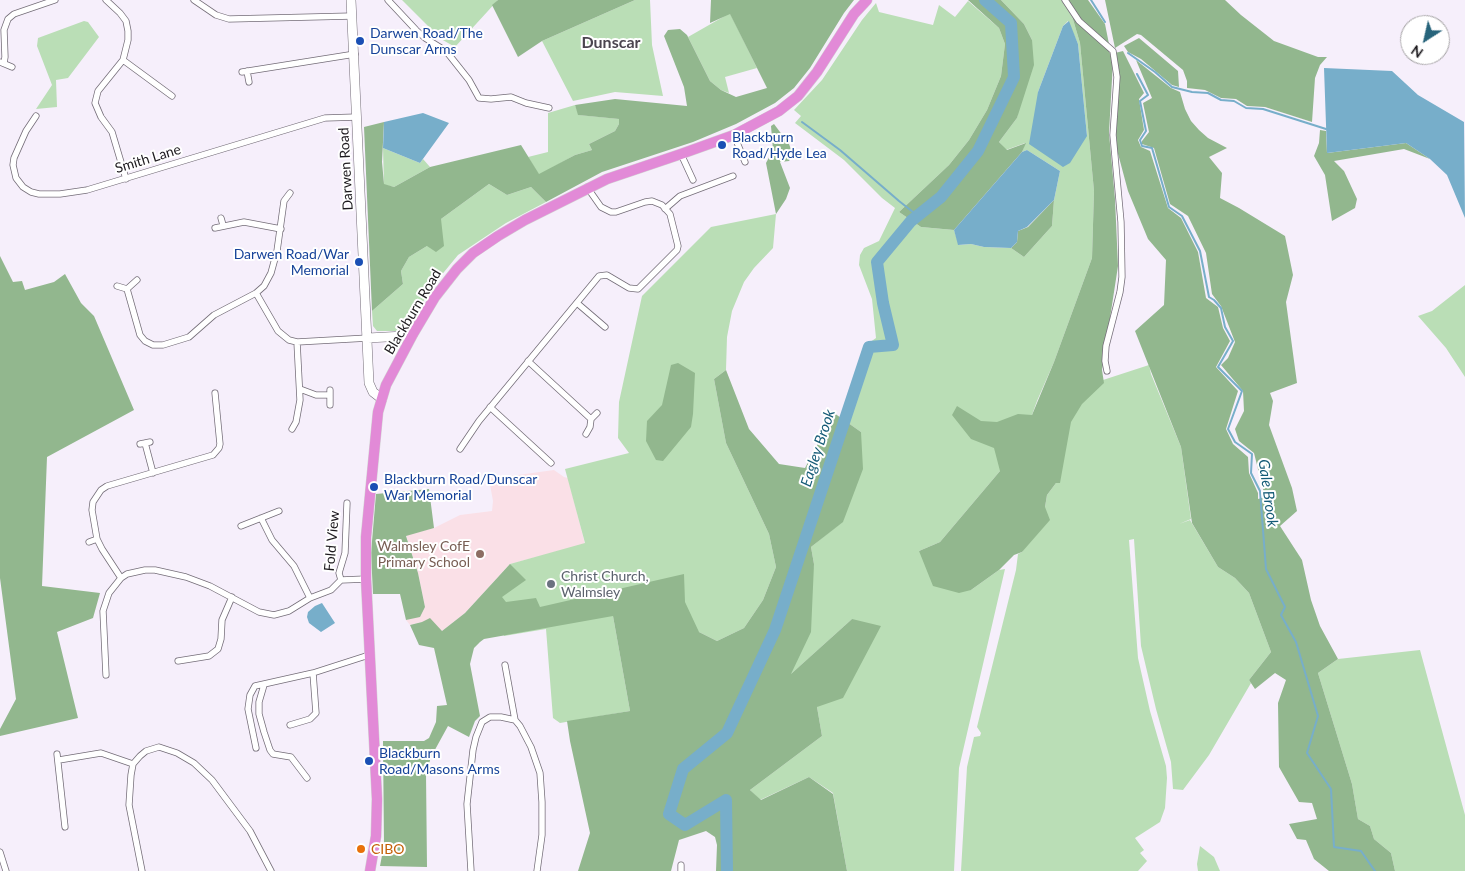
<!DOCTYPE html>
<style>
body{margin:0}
#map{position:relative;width:1465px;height:871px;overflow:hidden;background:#f6effb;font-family:Lato,sans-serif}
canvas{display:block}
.north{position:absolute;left:1400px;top:15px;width:50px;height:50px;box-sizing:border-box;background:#fff;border:1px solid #a5a3a5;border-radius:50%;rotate:215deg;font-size:14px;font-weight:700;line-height:20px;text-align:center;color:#1d1a1e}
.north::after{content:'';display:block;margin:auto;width:18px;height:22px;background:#27647b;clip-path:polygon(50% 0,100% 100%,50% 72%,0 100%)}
</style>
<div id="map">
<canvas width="1465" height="871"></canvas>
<div class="north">N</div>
</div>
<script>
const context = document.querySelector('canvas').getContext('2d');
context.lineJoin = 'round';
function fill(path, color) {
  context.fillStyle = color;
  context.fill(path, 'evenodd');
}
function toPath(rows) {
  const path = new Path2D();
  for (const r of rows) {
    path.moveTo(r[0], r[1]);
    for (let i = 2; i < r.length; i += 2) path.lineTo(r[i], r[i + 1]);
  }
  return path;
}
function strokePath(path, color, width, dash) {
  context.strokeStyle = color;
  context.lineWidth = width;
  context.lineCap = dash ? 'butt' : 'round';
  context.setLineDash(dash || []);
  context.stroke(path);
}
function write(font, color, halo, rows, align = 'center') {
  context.font = font + ' Lato,sans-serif';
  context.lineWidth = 4;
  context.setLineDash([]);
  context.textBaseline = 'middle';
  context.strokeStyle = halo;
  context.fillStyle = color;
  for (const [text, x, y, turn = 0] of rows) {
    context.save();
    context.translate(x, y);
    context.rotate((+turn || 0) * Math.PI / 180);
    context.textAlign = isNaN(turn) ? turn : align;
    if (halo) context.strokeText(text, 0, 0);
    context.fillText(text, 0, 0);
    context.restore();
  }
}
fill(toPath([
 [554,470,564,477,568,478,585,544,510,564,465,613,442,631,422,622,410,625,406,620,420,616,425,607,418,573,406,535,434,528,460,515,492,511,493,501,489,479]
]), '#fae0e7');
fill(toPath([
 [402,0,498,0,455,47,441,39],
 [635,0,650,0,652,45,663,96,615,92,573,101,542,41],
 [1001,0,1062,0,1072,16,1080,43,1094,191,1092,258,1054,362,1037,401,1023,440,1000,471,940,542,919,551,971,590,999,570,1005,569,959,768,954,871,847,871,833,793,809,777,760,800,750,790,822,736,817,707,852,619,790,675,814,564,811,547,843,521,861,432,841,418,850,397,848,393,866,345,876,338,872,299,859,265,860,255,864,248,879,241,895,208,882,198,844,160,795,123,801,116,794,110,822,80,862,20,876,3,879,12,933,25,939,5,955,17,968,1,999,28,1005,44,1001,76,987,110,969,140,949,165,899,212,921,227,954,230,959,245,971,244,984,247,1011,248,1024,257,1052,226,1054,200,1060,171,1027,150,1022,152,1025,143,1006,150,999,142,1017,118,1032,40,1024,24],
 [1068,21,1078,44,1087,136,1038,92,1063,26],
 [730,13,757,68,725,77,729,93,721,90,710,81,688,37],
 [84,21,88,22,99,37,68,78,56,80,57,107,36,109,52,85,37,46,38,38],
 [575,105,579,115,620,119,619,124,615,131,589,144,592,150,575,155,539,175,528,157,548,152,548,113],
 [383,148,420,163,423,159,430,167,394,187,384,185],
 [489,184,507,195,531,187,546,202,506,223,458,255,435,283,406,329,400,331,377,331,373,326,372,311,403,284,401,271,409,257,427,246,441,219],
 [776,214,773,248,754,268,744,282,732,311,727,337,726,370,714,379,726,443,769,534,776,567,763,600,744,628,717,641,699,632,613,616,630,711,560,723,553,718,546,629,504,636,492,585,510,564,585,543,565,469,629,453,618,438,619,402,642,296,711,227],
 [1465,285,1465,377,1446,348,1418,316,1432,311],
 [1149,365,1151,374,1181,447,1191,519,1179,524,1190,520,1218,567,1235,578,1249,593,1271,652,1249,680,1251,683,1209,755,1183,790,1173,789,1171,762,1156,709,1141,646,1134,539,1129,540,1138,658,1150,711,1166,766,1167,778,1165,808,1160,822,1135,838,1144,850,1140,853,1147,861,1138,871,961,871,967,767,974,737,980,736,981,733,977,727,1016,570,1018,554,1022,552,1045,507,1047,495,1056,483,1072,412,1103,380],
 [1420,650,1465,815,1465,871,1395,871,1391,853,1374,839,1370,826,1358,819,1352,784,1318,673,1338,659],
 [1200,846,1214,857,1220,871,1198,871,1197,864]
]), '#badeb6');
fill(toPath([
 [498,0,635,0,542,41,518,57,492,5],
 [711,0,854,0,844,13,810,68,794,88,775,103,736,124,693,142,602,172,546,202,531,187,507,195,489,184,441,219,444,246,436,252,427,246,409,257,401,271,403,284,372,311,364,127,384,122,382,162,384,184,394,187,430,167,521,145,539,174,575,155,592,150,589,144,615,131,619,124,619,119,578,115,575,105,615,99,687,106,684,87,664,36,668,30,680,29,687,35,710,81,721,90,736,97,767,88,730,14,710,23],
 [968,0,1001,0,1024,24,1032,40,1034,65,1017,118,999,142,1007,150,1026,143,1022,152,954,230,921,227,899,212,949,165,969,140,987,110,1001,76,1005,44,999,28],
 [1068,0,1088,0,1105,24,1109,44,1081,19],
 [1105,0,1225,0,1241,15,1274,41,1318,57,1327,57,1320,65,1315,78,1312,122,1265,107,1247,106,1236,99,1221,98,1205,90,1187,88,1187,81,1183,70,1141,35,1137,34,1115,48],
 [1072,16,1108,49,1113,61,1109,133,1115,199,1118,266,1102,370,1104,383,1082,404,1071,422,1060,483,1056,483,1047,495,1045,507,1050,520,1022,552,1014,555,999,570,971,590,959,593,933,586,919,551,940,542,1000,471,994,448,971,439,952,415,957,406,981,421,997,422,1018,414,1032,415,1054,362,1092,258,1094,191,1080,43],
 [1139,38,1178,71,1179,87,1172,85,1141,59,1128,52,1124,46],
 [1123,51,1144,93,1139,99,1144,130,1138,140,1141,147,1150,151,1168,208,1181,218,1198,252,1206,298,1218,307,1223,328,1230,341,1216,367,1238,391,1226,429,1233,444,1248,457,1249,473,1258,493,1258,499,1265,497,1254,453,1239,441,1235,429,1244,411,1243,391,1221,365,1228,358,1235,342,1221,306,1212,294,1206,253,1188,216,1170,204,1154,148,1142,144,1142,141,1149,132,1143,103,1152,98,1136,60,1171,88,1180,92,1185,109,1191,121,1199,130,1208,138,1227,148,1209,157,1222,173,1220,198,1239,208,1285,236,1293,275,1286,302,1297,383,1270,393,1273,401,1269,425,1292,488,1297,511,1280,526,1302,560,1311,600,1320,626,1338,659,1318,673,1352,784,1358,819,1370,826,1374,839,1391,853,1395,871,1329,871,1314,859,1306,840,1297,839,1289,824,1317,819,1312,803,1299,802,1279,767,1278,703,1286,680,1275,673,1255,689,1249,680,1271,652,1249,593,1235,578,1218,567,1192,523,1181,447,1135,331,1164,305,1166,260,1148,239,1128,191,1117,150,1116,132,1119,84,1119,69,1115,53],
 [774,124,789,144,793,155,789,161,780,162,790,188,786,199,776,214,766,163,773,150,771,126],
 [1320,130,1326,131,1327,153,1406,143,1430,159,1404,149,1334,161,1344,171,1357,199,1355,208,1332,221,1325,175,1314,156,1319,143],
 [1054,200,1052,226,1024,257,1011,248,1017,242,1018,231,1028,227],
 [0,256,13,282,22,281,25,290,54,282,65,274,81,303,94,316,134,410,47,457,42,586,100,593,93,618,57,632,78,718,0,736,0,729,16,699,0,578],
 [678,363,695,373,693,414,691,427,663,461,656,460,646,441,647,421,662,405,671,365],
 [726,370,749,429,779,464,805,468,834,413,861,432,863,469,843,522,811,547,814,564,811,632,791,674,852,619,881,626,843,698,817,707,822,736,750,790,761,800,809,777,833,794,847,871,716,871,717,845,715,837,706,831,679,840,671,871,578,871,590,833,570,741,567,721,630,711,613,616,484,639,480,642,474,648,470,664,480,716,475,721,469,737,448,726,431,757,426,774,427,867,380,866,384,845,383,741,424,741,429,738,436,722,437,706,447,705,434,648,419,645,410,625,422,622,430,618,442,631,465,613,510,564,526,580,502,597,506,602,536,598,540,607,684,574,685,602,699,632,717,641,744,628,763,600,776,567,769,534,726,443,714,379],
 [429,489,434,528,406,536,418,573,425,607,420,617,406,620,400,594,373,594,371,553,376,494]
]), '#92b78e');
fill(toPath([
 [1069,21,1078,44,1087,136,1070,163,1063,167,1029,144,1038,92,1063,26],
 [1324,68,1392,71,1418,95,1464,122,1465,218,1447,175,1430,159,1406,143,1327,153],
 [423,113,449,123,420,163,383,148,384,122],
 [1027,150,1060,171,1054,200,1027,227,1018,231,1017,242,1011,248,984,247,971,244,958,245,954,230,1022,152],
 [322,603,335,623,321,632,309,623,307,617,308,612,315,606]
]), '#77aeca');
strokePath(toPath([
 [1091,0,1105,22],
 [1128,53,1155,72,1172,87,1192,92,1208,93,1221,100,1234,101,1246,108,1263,109,1326,129],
 [1137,74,1148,95,1140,101,1146,131,1140,140,1142,146,1152,148,1169,207,1182,216,1200,251,1209,297,1214,300,1221,308,1225,327,1233,341,1218,367,1242,391,1228,429,1235,442,1252,454,1251,473,1260,491,1266,569,1285,607,1281,615,1296,642,1318,716,1307,753,1331,789,1334,847,1361,851,1375,871],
 [802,122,840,150,899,201,918,216]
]), '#77aeca', 2);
strokePath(toPath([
 [727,871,726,800,685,825,669,814,683,769,727,733,775,630,869,347,893,345,883,303,877,262,911,221,941,197,978,151,1014,77,1011,23,985,0]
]), '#77aeca', 12);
const minor = toPath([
 [106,0,120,13,126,21,128,31,128,40,123,60,98,91,95,103,101,117,112,132,126,179],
 [194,0,216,15,229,19,352,16],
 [388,0,416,30,425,38,446,51,469,80,479,98,491,99,511,97,526,103,549,108],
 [1065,0,1079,21,1113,51,1117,77,1113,135,1121,222,1122,277,1120,292,1106,346,1105,361,1107,371],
 [123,60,172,96],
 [0,62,12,67],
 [4,63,5,57,4,30,8,19,14,14,55,0],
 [247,71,249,82],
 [242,72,355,54],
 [36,116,26,131,14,158,13,165,16,178,23,187,31,192,39,194,60,194,87,190,325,118,357,117],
 [734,135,745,162],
 [681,154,693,180],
 [665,209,680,196,733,176],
 [221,218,223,225],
 [215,228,244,222,281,229],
 [117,286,127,289,137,280],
 [127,289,140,335,145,341,153,345,163,345,189,337,214,315,256,293,264,286,271,273,277,251,284,201,290,193],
 [256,293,278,331,289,340,297,342,368,338],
 [577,303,605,327],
 [528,361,591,419,590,427,586,434],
 [300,389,316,395,330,395],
 [330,390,330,405],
 [215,393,220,444,219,448,213,455,107,486,101,490,93,502,92,510,97,539,102,549,121,578,127,574,145,570,155,570,186,577,210,586,259,612,274,615,289,611,310,598,331,590,341,580,366,579],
 [490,407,551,463],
 [591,419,597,413],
 [292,429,296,422,300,400,297,342],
 [145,443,153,473],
 [140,444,150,442],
 [460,449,479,421,599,276,607,275,629,288,638,289,677,250,678,246,670,214,662,205,652,201,645,202,616,212,611,212,601,207,587,187],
 [261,518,272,540,294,566,310,598],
 [241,526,279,511],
 [89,542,97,539],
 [341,580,339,573,345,553,347,503],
 [178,661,209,656,218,649,221,639,222,620,232,597],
 [505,665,515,720],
 [106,675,103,611,109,593,121,578],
 [264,685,259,702,259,714,264,732,270,750,273,754,291,757,307,778],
 [290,725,310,719,316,713,313,673],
 [256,748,248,709,250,695,255,686,313,673,369,655],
 [57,754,65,827],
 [59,760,101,753,133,764],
 [0,852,6,871],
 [681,865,681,871],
 [142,871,129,805,131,775,133,764,140,756,146,751,159,747,177,753,194,763,212,780,250,831,271,871],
 [471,871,467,804,473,750,476,737,482,722,490,717,501,717,515,720,520,726,531,747,540,773,542,802,542,835,537,871]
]);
const secondary = toPath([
 [351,0,369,383,373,392,382,399],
 [368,338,404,336,413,334]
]);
const trunk = toPath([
 [370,871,376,836,377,799,366,579,366,537,378,412,386,385,413,334,435,297,457,269,473,253,498,236,525,220,607,179,681,154,734,135,779,111,798,96,817,72,854,14,867,0]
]);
strokePath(minor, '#746d78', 7);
strokePath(secondary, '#746d78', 10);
strokePath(trunk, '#d2d1d2', 11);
strokePath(minor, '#fff', 5.5);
strokePath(secondary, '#fff', 9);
strokePath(trunk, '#e28ad7', 10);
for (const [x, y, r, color] of [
 [360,41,5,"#1a4fb4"],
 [722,145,5,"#1a4fb4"],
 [359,262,5,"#1a4fb4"],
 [374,487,5,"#1a4fb4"],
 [480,554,5,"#8d6e63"],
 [551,584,5,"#6b7280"],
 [369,761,5,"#1a4fb4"],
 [361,849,5,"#e8710a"]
]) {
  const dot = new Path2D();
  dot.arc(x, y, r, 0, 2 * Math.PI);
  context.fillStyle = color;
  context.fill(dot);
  strokePath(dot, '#fff', 2);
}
write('14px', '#164399', '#fff', [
 ["Darwen Road/The",370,33],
 ["Dunscar Arms",370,49],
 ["Blackburn",732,137],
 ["Road/Hyde Lea",732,153],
 ["Darwen Road/War",349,254,"right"],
 ["Memorial",349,270,"right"],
 ["Blackburn Road/Dunscar",384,479],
 ["War Memorial",384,495],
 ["Blackburn",379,753],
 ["Road/Masons Arms",379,769]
], 'left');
write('14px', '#1d1a1e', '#fff', [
 ["Smith Lane",148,159,-17],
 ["Darwen Road",346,169,-93],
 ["Blackburn Road",413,312,-59],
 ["Fold View",332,541,-85]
]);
write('14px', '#785e54', '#fff', [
 ["Walmsley CofE",470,546],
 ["Primary School",470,562]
], 'right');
write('14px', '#5b616d', '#fff', [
 ["Christ Church,",561,576],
 ["Walmsley",561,592]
], 'left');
write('14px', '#c56008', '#fff', [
 ["CIBO",371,849]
], 'left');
write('italic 15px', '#155b77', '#fff', [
 ["Eagley Brook",818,448,-72],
 ["Gale Brook",1268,493,82]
]);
write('bold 16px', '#4b454f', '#fff', [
 ["Dunscar",611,43]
]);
</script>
